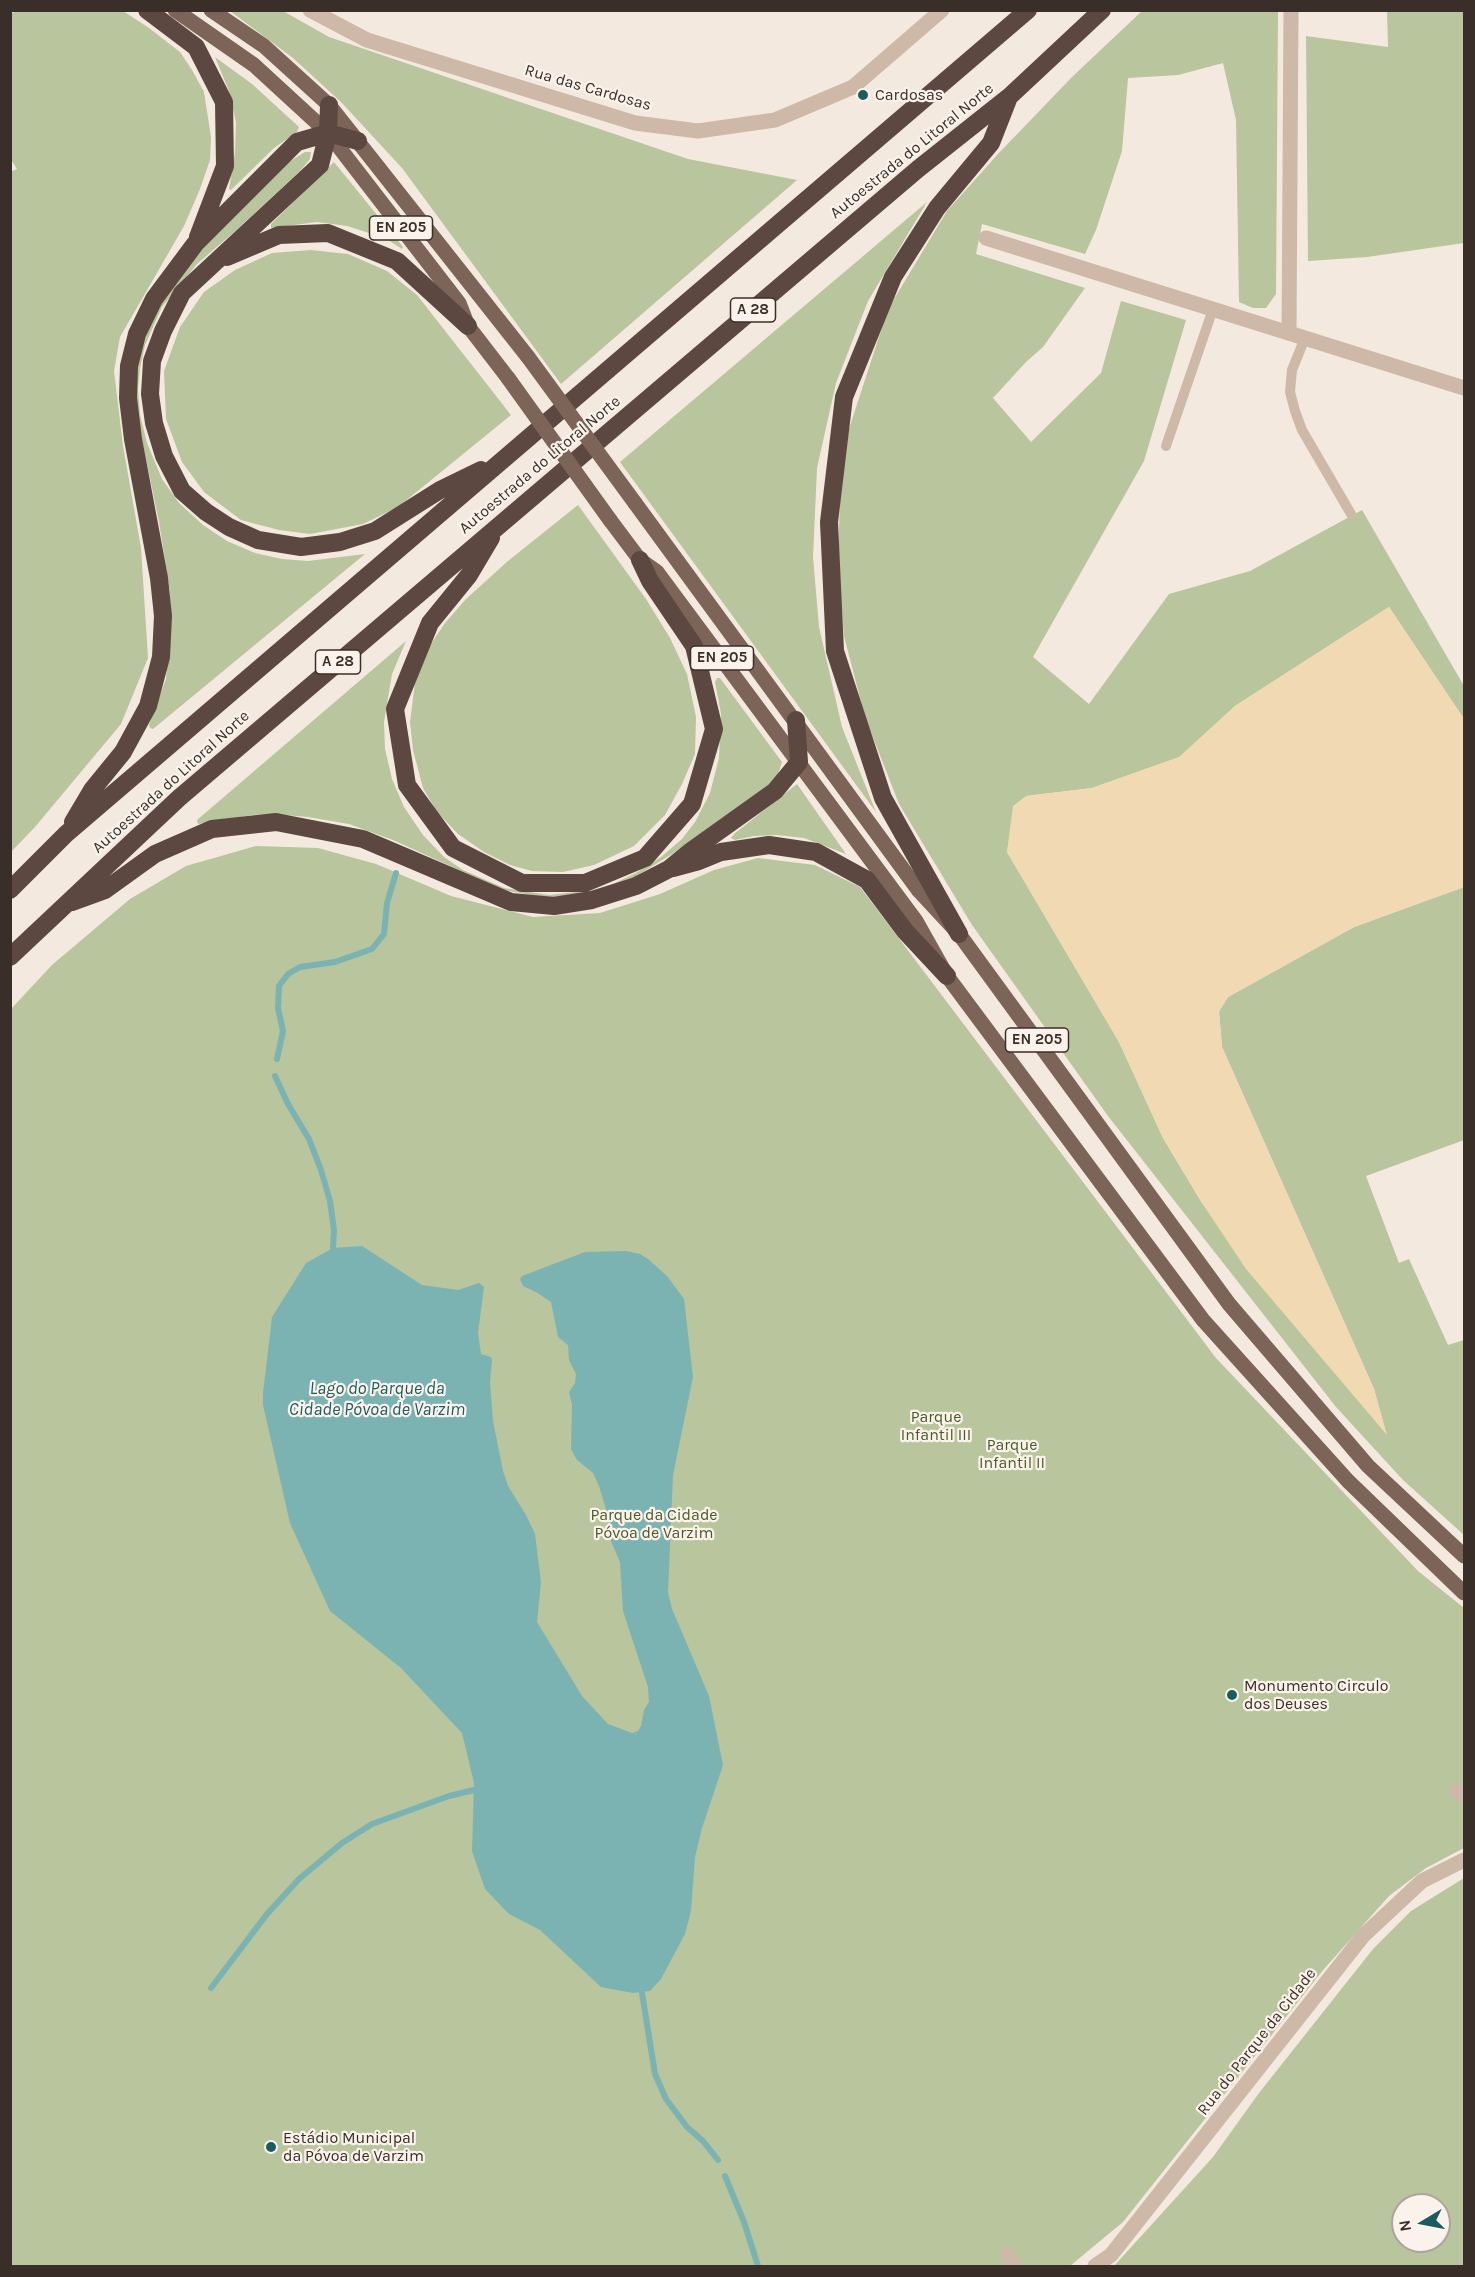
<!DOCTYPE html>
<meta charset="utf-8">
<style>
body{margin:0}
#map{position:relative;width:1475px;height:2277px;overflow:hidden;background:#f4e9de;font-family:Karla,sans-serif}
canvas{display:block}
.frame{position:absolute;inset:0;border:12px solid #3a2e29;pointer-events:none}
.north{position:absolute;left:1391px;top:2193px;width:60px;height:60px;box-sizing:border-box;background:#fbf3eb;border:2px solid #aea49d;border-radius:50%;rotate:260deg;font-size:16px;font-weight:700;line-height:24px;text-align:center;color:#3a2e29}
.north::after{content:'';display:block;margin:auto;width:21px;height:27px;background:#1b5c5f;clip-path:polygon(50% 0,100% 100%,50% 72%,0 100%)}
</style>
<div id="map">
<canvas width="1475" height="2277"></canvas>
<div class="frame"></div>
<div class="north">N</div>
</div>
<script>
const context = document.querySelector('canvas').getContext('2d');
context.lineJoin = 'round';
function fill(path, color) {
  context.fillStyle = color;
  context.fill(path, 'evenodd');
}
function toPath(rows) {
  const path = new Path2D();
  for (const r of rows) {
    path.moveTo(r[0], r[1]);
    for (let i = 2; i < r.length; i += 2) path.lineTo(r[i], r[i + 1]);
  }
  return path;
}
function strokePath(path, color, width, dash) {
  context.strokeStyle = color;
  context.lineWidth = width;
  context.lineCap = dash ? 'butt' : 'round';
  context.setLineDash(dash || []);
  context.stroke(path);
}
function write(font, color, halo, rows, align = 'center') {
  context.font = font + ' Karla,sans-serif';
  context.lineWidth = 4.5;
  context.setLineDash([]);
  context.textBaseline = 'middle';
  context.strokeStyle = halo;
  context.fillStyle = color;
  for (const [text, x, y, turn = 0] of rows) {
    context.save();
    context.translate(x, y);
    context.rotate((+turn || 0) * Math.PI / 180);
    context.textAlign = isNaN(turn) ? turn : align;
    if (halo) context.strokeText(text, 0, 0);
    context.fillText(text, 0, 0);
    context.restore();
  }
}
fill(toPath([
 [20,10,123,11,149,28,180,52,192,70,204,92,211,137,210,160,200,189,184,226,120,337,114,371,123,446,141,548,148,658,121,724,35,827,11,852,10,172,17,169,10,158,10,14],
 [230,11,283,11,329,37,688,159,797,180,561,384,402,168,341,102,293,58],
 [1142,11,1278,11,1276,294,1266,308,1253,308,1239,302,1236,120,1223,63,1178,75,1128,78,1122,151,1096,230,1085,254,982,224,976,254,1085,288,1043,347,1026,362,993,398,1031,442,1101,373,1121,301,1186,320,1144,461,1033,657,1089,704,1169,594,1250,571,1362,510,1464,686,1464,719,1389,607,1235,706,1180,757,1092,788,1026,796,1010,834,1007,852,1119,1042,1163,1138,1202,1203,1386,1433,1374,1389,1222,1047,1219,1011,1228,997,1354,927,1464,887,1464,1140,1366,1176,1399,1263,1409,1259,1448,1345,1464,1340,1464,1535,1403,1480,1336,1407,1108,1116,972,925,899,804,865,717,844,636,838,564,840,497,849,429,888,309,947,211,998,154,1072,77],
 [1387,11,1464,11,1464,243,1367,257,1308,261,1306,36,1388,47],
 [215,57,252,84,299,127,297,132,274,148,231,190,229,189,235,153,236,122,229,91],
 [305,152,311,152,310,159,300,171,234,232,197,264,162,307,145,345,140,368,138,389,140,415,147,443,162,479,179,503,203,525,227,541,255,553,282,559,308,561,365,554,153,729,150,728,149,725,166,679,171,619,170,592,159,522,137,415,137,368,143,344,158,306,200,251,287,163],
 [334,162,403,247,402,249,385,238,347,226,317,222,271,228,271,224],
 [927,202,868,301,836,383,817,468,813,557,819,627,842,727,876,812,620,462],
 [311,250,348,254,387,271,417,295,511,415,398,507,363,524,310,534,279,530,241,520,204,492,182,462,166,419,164,371,180,327,204,292,235,270,272,253],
 [578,505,646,599,670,638,687,674,696,717,695,754,682,784,665,815,634,846,594,865,563,872,532,871,510,865,484,852,458,834,437,812,423,788,413,750,410,722,415,683,427,650,445,623,466,599,508,561],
 [406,641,392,674,384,722,385,749,392,779,404,807,423,835,444,857,463,870,504,888,549,895,593,890,613,884,636,873,661,857,682,839,695,822,710,793,719,758,721,714,715,682,717,678,720,678,782,762,778,774,773,783,672,854,633,878,594,892,549,898,503,890,393,840,349,824,308,817,273,814,252,815,198,824,197,820],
 [797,784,846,854,804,838,777,835,754,836,735,840,731,838,734,834],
 [256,846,318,848,376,864,451,896,533,917,600,913,660,894,714,870,758,858,815,865,860,887,1216,1358,1418,1571,1464,1608,1464,1848,1426,1868,1389,1896,1324,1969,1123,2222,1070,2266,11,2266,11,1009,52,965,130,899,186,866],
 [1464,1878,1464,2266,1114,2266,1213,2157,1259,2093,1373,1949,1411,1911],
 [1403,2205,1439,2205,1439,2241,1403,2241]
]), '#b8c59d');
fill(toPath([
 [1389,607,1464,719,1464,887,1354,927,1228,997,1219,1012,1222,1047,1374,1389,1387,1435,1246,1269,1202,1203,1163,1138,1119,1042,1007,852,1013,806,1026,796,1092,788,1179,757,1235,706]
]), '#f1dab3');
fill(toPath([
 [362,1246,422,1285,458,1290,479,1283,484,1287,478,1333,481,1354,491,1357,492,1360,490,1382,493,1421,503,1471,508,1486,526,1515,535,1534,541,1582,537,1622,582,1696,608,1724,632,1733,638,1731,641,1726,644,1710,649,1702,648,1687,623,1611,620,1562,611,1541,609,1519,599,1486,593,1473,577,1460,571,1449,572,1405,569,1392,575,1383,576,1374,569,1360,568,1345,558,1337,551,1302,536,1292,523,1286,520,1279,522,1276,585,1252,626,1251,640,1254,648,1259,667,1276,684,1299,693,1377,673,1475,668,1592,672,1609,709,1696,723,1765,702,1828,695,1857,691,1911,685,1934,661,1979,650,1991,633,1993,601,1987,540,1930,509,1914,485,1889,472,1851,474,1783,462,1733,401,1668,330,1611,290,1523,263,1405,263,1393,272,1317,306,1263,333,1248]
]), '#7bb3b3');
strokePath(toPath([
 [277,1059,283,1031,278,1008,279,986,288,974,300,967,335,962,372,949,384,934,387,903,396,873],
 [275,1076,288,1104,309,1139,321,1170,330,1201,334,1230,333,1248],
 [211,1988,267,1914,299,1879,342,1843,372,1824,449,1796,474,1790],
 [642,1993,655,2074,666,2099,687,2127,703,2141,718,2160],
 [725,2176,744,2222,758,2266]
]), '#7bb3b3', 6);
strokePath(toPath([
 [1305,338,1292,370,1290,392,1295,411,1302,430,1351,514],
 [1166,446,1213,309]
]), '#ceb9a9', 10);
strokePath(toPath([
 [310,10,367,40,635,123,698,131,775,120,853,87,942,10],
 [1289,333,1291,10],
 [1457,1790,1464,1796],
 [1007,2254,1015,2266],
 [1095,2266,1111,2255,1363,1936,1422,1881,1464,1860]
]), '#ceb9a9', 15);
strokePath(toPath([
 [986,238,1464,388]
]), '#ceb9a9', 15);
strokePath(toPath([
 [175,10,254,65,328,133,459,303,468,326,508,378],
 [211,10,264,46,329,105,528,357],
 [635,503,919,891,959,934,1229,1304,1368,1466,1464,1556],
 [610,520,640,560,657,572,916,921,947,976,1203,1320,1348,1481,1464,1593]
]), '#7d6459', 15);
strokePath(toPath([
 [147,10,196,47,224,102,225,166,198,237],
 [329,105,328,133,320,165,182,293,163,331,152,361,150,394,154,423,164,456,182,491,206,512,229,527,258,540,301,547,340,542,375,531,440,490,481,470],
 [227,257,279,235,328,233,397,261,468,326],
 [491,538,469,575,430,623,395,709,407,785,453,848,522,883,585,883,645,858,692,804,714,729,694,646,650,581,640,560],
 [73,822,92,790,123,752,148,706,161,657,163,616,159,578,133,439,128,398,129,366,137,334,154,299,195,244,297,142,328,133,358,141],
 [673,868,699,861,721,852,769,845,816,852,867,880,905,931,947,976],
 [10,890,66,834,1028,10],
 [72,902,105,890,155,854,212,829,276,822,363,839,511,902,554,906,592,900,636,886,669,869,691,851,775,791,799,762,796,720],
 [959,934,883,798,835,651,829,522,844,397,893,277,937,208,991,143,1009,97],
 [10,957,179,798,918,169,1010,96,1102,10]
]), '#5c4840', 18);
strokePath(toPath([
 [528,357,635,503],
 [508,378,610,520]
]), '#7d6459', 15);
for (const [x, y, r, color] of [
 [863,95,6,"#1b5c5f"],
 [1232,1695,6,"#1b5c5f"],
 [271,2147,6,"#1b5c5f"]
]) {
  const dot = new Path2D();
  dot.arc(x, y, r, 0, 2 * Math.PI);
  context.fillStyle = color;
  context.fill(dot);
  strokePath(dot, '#fbf3eb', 2);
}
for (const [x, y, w] of [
 [401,228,63],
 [753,310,45],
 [722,658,63],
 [338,662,45],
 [1037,1040,63]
]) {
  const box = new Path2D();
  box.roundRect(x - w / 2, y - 12, w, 24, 4.5);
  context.fillStyle = '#fbf3eb';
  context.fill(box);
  strokePath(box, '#3a2e29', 1.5);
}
write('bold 15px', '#3a2e29', null, [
 ["EN 205",401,228],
 ["A 28",753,310],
 ["EN 205",722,658],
 ["A 28",338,662],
 ["EN 205",1037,1040]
]);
write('16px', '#3a2e29', '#fbf3eb', [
 ["Rua das Cardosas",588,88,16],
 ["Autoestrada do Litoral Norte",912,151,-39],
 ["Autoestrada do Litoral Norte",540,465,-40],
 ["Autoestrada do Litoral Norte",171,782,-42],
 ["Rua do Parque da Cidade",1257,2042,-52]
]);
write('16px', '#3a2e29', '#fbf3eb', [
 ["Cardosas",875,95],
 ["Monumento Circulo",1244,1686],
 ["dos Deuses",1244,1704],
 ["Estádio Municipal",283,2138],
 ["da Póvoa de Varzim",283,2156]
], 'left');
write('16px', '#4a5a2b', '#fbf3eb', [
 ["Parque",936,1417],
 ["Infantil III",936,1435],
 ["Parque",1012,1445],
 ["Infantil II",1012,1463],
 ["Parque da Cidade",654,1515],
 ["Póvoa de Varzim",654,1533]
]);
write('italic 18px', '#1b5c5f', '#fbf3eb', [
 ["Lago do Parque da",377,1389],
 ["Cidade Póvoa de Varzim",377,1410]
]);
</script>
